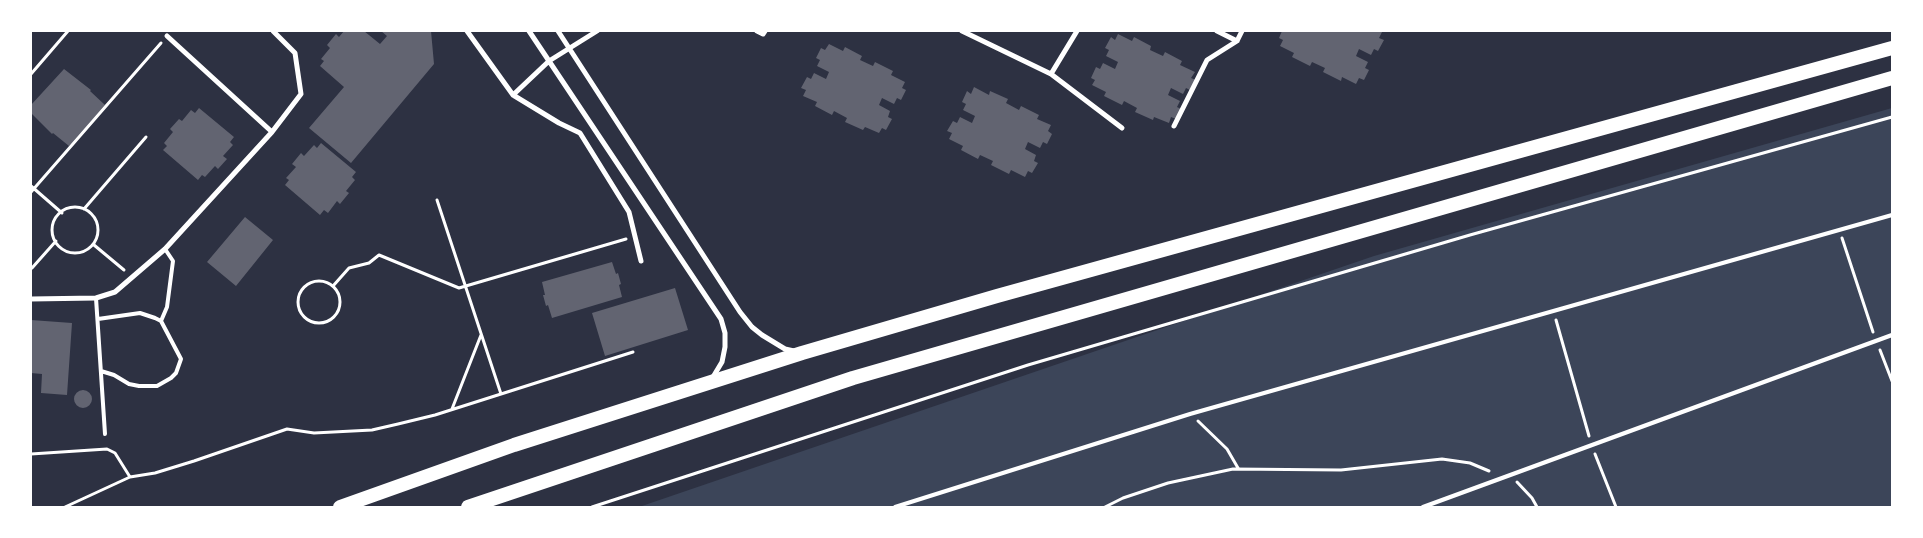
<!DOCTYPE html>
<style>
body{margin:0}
#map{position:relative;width:1923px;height:538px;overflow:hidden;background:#2d3142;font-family:"Sofia Sans Condensed",sans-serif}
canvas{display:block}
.frame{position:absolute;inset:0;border:32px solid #fff;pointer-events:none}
</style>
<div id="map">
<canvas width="1923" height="538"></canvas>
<div class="frame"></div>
</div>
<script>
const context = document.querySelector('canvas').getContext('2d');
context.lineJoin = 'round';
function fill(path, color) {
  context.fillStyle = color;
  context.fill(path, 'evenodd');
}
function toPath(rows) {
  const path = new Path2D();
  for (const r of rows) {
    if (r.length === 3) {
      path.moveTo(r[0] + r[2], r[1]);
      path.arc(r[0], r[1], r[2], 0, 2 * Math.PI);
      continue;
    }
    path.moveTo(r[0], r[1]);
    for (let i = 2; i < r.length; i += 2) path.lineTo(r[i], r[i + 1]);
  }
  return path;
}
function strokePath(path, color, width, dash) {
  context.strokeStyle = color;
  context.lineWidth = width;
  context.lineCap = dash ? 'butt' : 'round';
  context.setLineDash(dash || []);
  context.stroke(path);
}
fill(toPath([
 [1892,108,1892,507,639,507,1374,256]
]), '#3c4559');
fill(toPath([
 [344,31,364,31,380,44,387,36,381,31,431,31,434,64,351,163,309,128,344,87,320,66,324,61,321,59,330,48,327,45,336,34,339,37],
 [1282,31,1380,31,1382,32,1379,38,1384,40,1378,51,1374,49,1371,55,1359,49,1356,56,1368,62,1365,68,1369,70,1364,80,1359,78,1356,84,1342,77,1341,81,1323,72,1325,68,1312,62,1310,66,1292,57,1294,53,1280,46,1283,40,1279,38],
 [1118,34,1132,41,1134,37,1151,46,1150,50,1163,56,1165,52,1182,61,1180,65,1195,72,1191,78,1196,80,1190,90,1186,88,1183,94,1171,88,1168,95,1180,101,1177,107,1181,109,1176,119,1171,117,1169,123,1154,117,1153,120,1135,112,1137,108,1124,101,1122,105,1104,96,1106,92,1092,85,1095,80,1091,78,1096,67,1100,69,1103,63,1115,69,1118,62,1106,56,1109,50,1105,48,1111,37,1115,40],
 [829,44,843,51,845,47,862,56,860,60,873,66,875,62,893,71,891,75,905,82,902,88,906,90,901,100,897,98,894,104,882,98,879,105,890,111,888,117,892,119,886,130,882,128,879,133,865,127,863,130,845,122,847,118,834,111,832,115,815,106,817,102,803,96,806,90,801,88,807,77,811,79,814,73,826,79,829,72,817,66,820,60,816,58,821,48,825,50],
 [64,69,91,90,90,91,105,105,69,146,53,133,52,134,31,113,31,105],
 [974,87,989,95,990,91,1008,99,1006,103,1019,110,1021,106,1039,115,1037,119,1051,125,1048,131,1052,134,1047,144,1043,142,1040,148,1028,142,1025,149,1036,155,1034,161,1038,163,1032,173,1028,171,1025,177,1011,170,1009,174,991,165,993,161,980,155,978,159,961,150,963,146,949,139,952,133,947,131,953,121,957,123,960,117,972,123,975,116,963,110,966,104,962,102,967,91,971,94],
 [199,108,234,137,230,142,233,145,223,156,227,159,218,169,215,166,205,177,202,175,198,180,163,150,167,146,164,143,173,132,170,129,179,119,182,121,191,110,195,113],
 [321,143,356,172,352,177,355,180,346,191,349,193,340,204,337,201,328,213,324,210,320,215,285,185,289,180,286,178,296,167,292,164,301,153,304,156,314,145,317,148],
 [245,217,273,240,236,286,207,262],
 [612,262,616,274,618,273,621,284,619,285,622,297,552,318,548,305,546,306,543,295,545,295,542,282],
 [675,288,688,330,605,356,592,313],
 [31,320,72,323,67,395,41,393,42,374,31,373],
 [83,399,9]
]), '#626471');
strokePath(toPath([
 [31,74,68,31],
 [31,186,62,213],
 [31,192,161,43],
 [437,200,501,394],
 [75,230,23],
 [84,209,146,137],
 [1842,238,1873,332],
 [94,245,124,270],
 [32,268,56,241],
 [319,302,21],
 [333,286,349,268,369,263,379,255,459,288,626,239],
 [1556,320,1589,436],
 [1880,350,1892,381],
 [452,409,481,335],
 [1198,421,1227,449,1238,468],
 [31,454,107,449,115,453,130,477],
 [1595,454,1616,507],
 [1517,482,1532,498,1537,507],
 [65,507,130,477,155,473,194,461,287,429,314,433,372,430,398,424,435,415,633,352],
 [592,507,1028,365,1470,235,1892,117],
 [1105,507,1123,498,1168,483,1233,469,1341,470,1442,459,1470,463,1489,471]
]), '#fff', 3);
strokePath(toPath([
 [96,298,105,434],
 [98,319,140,313,155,318,161,321,181,359,176,373,171,378,157,386,139,386,129,384,114,375,101,371],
 [161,321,167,307,173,261,165,249],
 [895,507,1190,414,1892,215]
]), '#fff', 4);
strokePath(toPath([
 [1423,507,1892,335]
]), '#fff', 4.5);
strokePath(toPath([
 [467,31,513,95,559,123,580,133,629,212,641,261],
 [529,31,721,319,725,333,725,347,722,362,713,377],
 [558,31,740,312,752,327,762,335,785,349,794,351],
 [757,31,763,34,765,31],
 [962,31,1051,74,1122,128],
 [1217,31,1237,41,1242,31],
 [167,36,272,132],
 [1051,74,1077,31],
 [513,95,549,61,597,31],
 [1174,126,1207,60,1237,41],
 [31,299,96,298,115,292,165,249,272,132,301,94,295,53,273,31]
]), '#fff', 5);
strokePath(toPath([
 [340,507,514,445,802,353,997,296,1892,48],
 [468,507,853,378,1892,78]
]), '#fff', 14);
</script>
